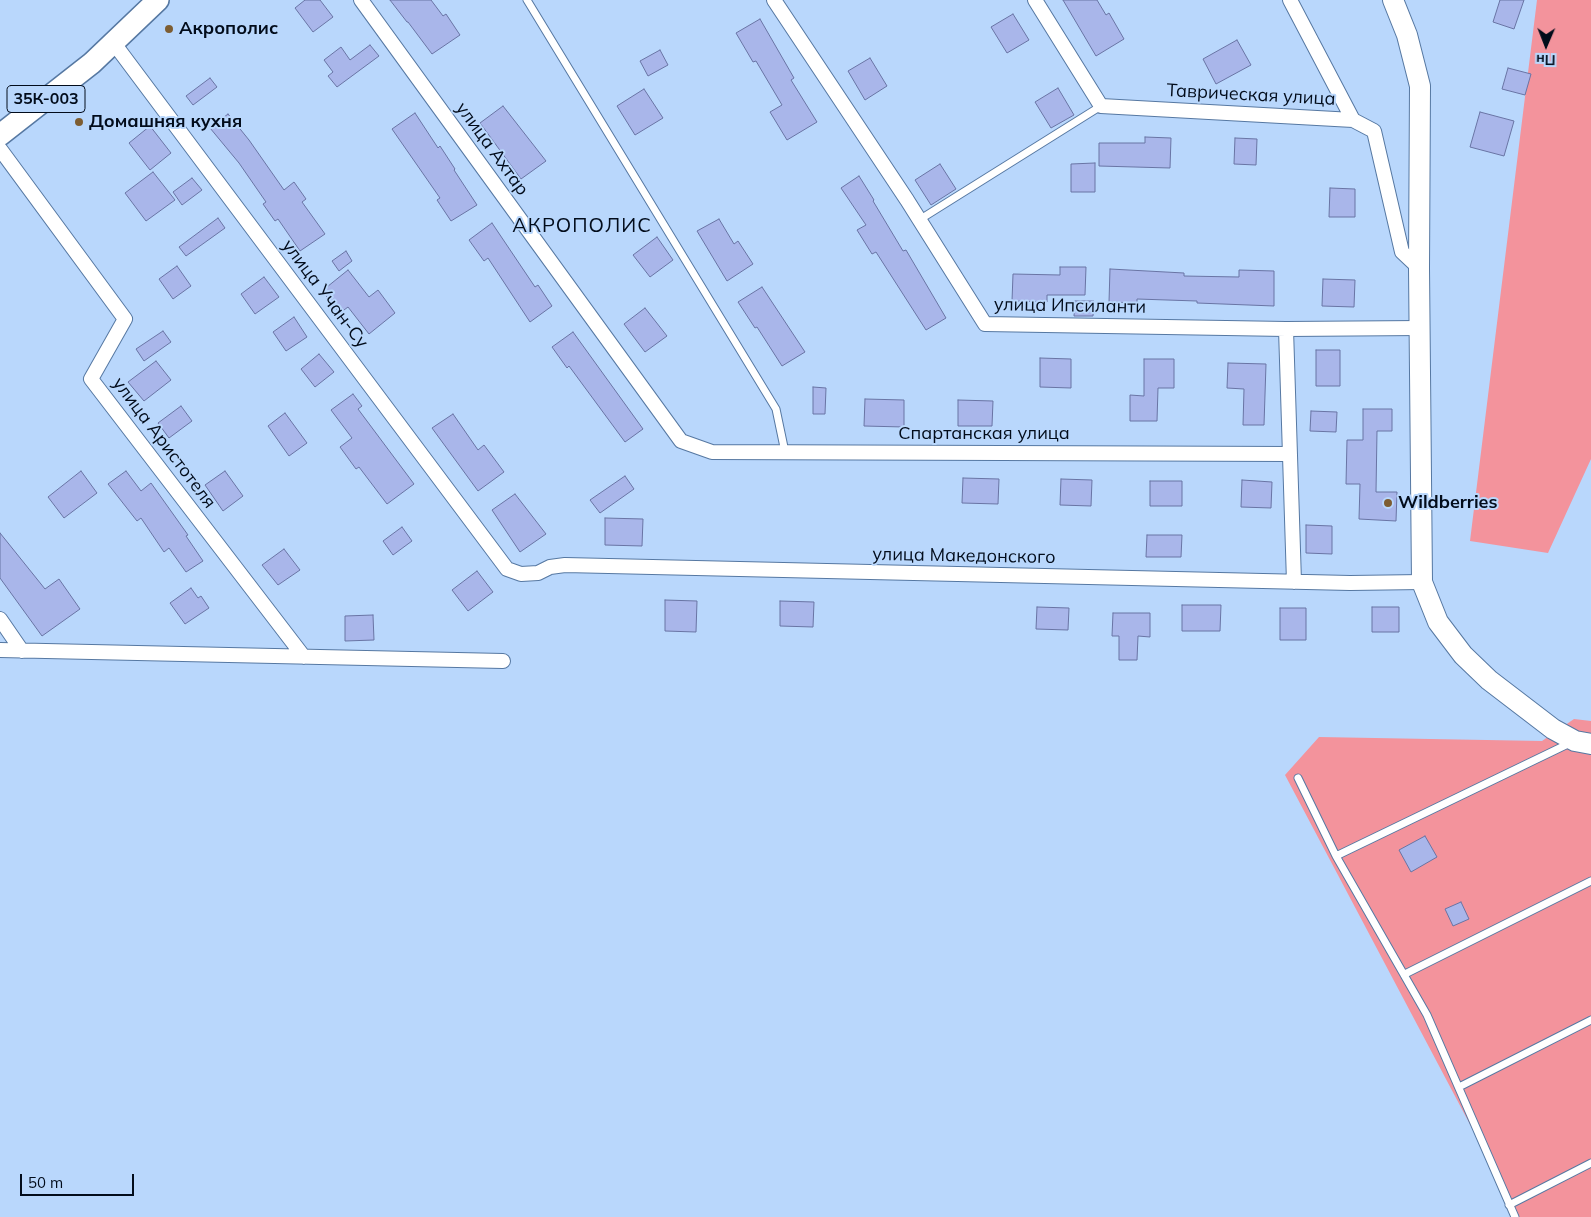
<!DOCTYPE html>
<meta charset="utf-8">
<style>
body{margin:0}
#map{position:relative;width:1591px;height:1217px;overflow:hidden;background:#b9d7fc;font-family:Mulish,sans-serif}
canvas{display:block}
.north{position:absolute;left:1521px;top:20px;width:50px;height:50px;-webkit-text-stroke:4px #b9d7fc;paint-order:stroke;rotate:181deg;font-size:14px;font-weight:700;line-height:20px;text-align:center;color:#020c1b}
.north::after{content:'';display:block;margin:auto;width:18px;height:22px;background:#020c1b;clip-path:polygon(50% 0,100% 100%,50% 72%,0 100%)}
.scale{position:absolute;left:20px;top:1174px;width:114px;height:22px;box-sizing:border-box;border:2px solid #020c1b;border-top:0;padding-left:6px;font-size:15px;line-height:18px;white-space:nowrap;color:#020c1b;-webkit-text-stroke:4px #b9d7fc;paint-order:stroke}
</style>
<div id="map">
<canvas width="1591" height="1217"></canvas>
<div class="north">Пн</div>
<div class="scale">50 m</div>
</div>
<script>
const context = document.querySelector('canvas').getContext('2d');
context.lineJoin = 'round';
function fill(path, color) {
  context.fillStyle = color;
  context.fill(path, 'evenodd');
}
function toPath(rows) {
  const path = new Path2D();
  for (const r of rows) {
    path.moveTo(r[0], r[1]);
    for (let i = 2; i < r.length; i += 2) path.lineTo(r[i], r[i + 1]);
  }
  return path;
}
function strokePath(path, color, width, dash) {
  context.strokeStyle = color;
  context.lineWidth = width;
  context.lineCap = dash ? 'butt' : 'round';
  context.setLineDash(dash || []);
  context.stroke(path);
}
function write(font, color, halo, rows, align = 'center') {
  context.font = font + ' Mulish,sans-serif';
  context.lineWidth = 4;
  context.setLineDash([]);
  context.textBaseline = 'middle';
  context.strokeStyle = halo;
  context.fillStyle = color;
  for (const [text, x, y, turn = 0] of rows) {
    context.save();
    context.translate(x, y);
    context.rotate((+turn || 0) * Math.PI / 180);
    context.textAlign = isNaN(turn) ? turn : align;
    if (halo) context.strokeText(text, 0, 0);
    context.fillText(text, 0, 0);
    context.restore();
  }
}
fill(toPath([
 [1537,0,1591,0,1591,459,1548,553,1470,541],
 [1574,719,1591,721,1591,1217,1519,1217,1285,775,1319,737,1542,741]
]), '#f3939c');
const building = toPath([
 [305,0,320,0,333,17,313,32,295,8,305,0],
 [390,0,431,0,443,16,446,14,460,35,432,54,408,22,407,22,390,0],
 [1063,0,1097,0,1106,15,1109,13,1124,39,1096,56,1063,0],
 [1500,0,1524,0,1514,29,1493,22,1500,0],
 [1013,14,1029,40,1007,53,991,27,1013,14],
 [760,19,794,78,791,80,817,122,787,140,770,112,782,105,756,61,753,62,736,33,760,19],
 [1237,40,1251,65,1216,84,1203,59,1237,40],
 [370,45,379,56,337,87,328,76,333,72,324,60,341,47,350,60,370,45],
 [660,50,668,65,648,76,640,61,660,50],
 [870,58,887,86,865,100,848,71,870,58],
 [1508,68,1531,74,1525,95,1502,89,1508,68],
 [210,78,217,87,193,105,186,96,210,78],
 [1058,88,1074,115,1051,128,1035,102,1058,88],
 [644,89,663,118,635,135,617,106,644,89],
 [503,106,546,161,521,179,480,123,503,106],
 [1480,112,1514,121,1504,156,1470,147,1480,112],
 [415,113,438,148,440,146,455,169,454,170,477,205,451,221,437,200,440,198,392,129,415,113],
 [228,114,249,140,284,190,294,182,306,199,302,202,325,234,300,251,278,219,275,221,263,204,266,202,239,163,210,128,228,114],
 [150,126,171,153,150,170,129,143,150,126],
 [1145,137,1171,138,1170,168,1099,166,1099,143,1145,143,1145,137],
 [1235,138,1257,139,1256,165,1234,164,1235,138],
 [1095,163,1095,192,1071,192,1071,164,1095,163],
 [940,164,956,189,931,205,915,180,940,164],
 [153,172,175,200,146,221,125,193,153,172],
 [859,176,874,200,873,201,903,251,906,250,946,318,926,330,876,252,872,254,857,230,866,225,841,188,859,176],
 [192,178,202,190,182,205,173,192,192,178],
 [1330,188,1355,189,1355,217,1329,217,1330,188],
 [218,218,225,228,186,256,179,247,218,218],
 [719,219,734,244,738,241,753,264,727,281,697,231,719,219],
 [492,223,535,287,538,285,552,306,530,322,488,258,484,261,469,240,492,223],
 [657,237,673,260,650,277,633,255,657,237],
 [346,251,352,261,339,271,332,261,346,251],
 [177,266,191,286,173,299,159,279,177,266],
 [1060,267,1086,267,1085,295,1047,295,1047,302,1012,301,1013,274,1060,275,1060,267],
 [1110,269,1184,273,1184,276,1239,277,1239,270,1274,271,1274,306,1197,303,1197,301,1137,299,1137,303,1109,302,1110,269],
 [348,270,369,297,378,290,395,313,369,334,348,307,340,313,322,291,348,270],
 [264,277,279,297,255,314,241,294,264,277],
 [1323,279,1355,280,1354,307,1322,306,1323,279],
 [762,287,805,352,782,366,757,327,755,328,738,302,762,287],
 [1075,301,1094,301,1093,316,1074,316,1075,301],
 [645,308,667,336,645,352,624,324,645,308],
 [294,317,307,337,286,351,273,332,294,317],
 [163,331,171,342,144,361,136,349,163,331],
 [573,332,643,429,625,442,569,366,567,368,552,347,573,332],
 [1316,350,1340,350,1340,386,1316,386,1316,350],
 [319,354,334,372,315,387,301,369,319,354],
 [1040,358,1071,359,1071,388,1040,387,1040,358],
 [1144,359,1174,359,1174,388,1158,388,1157,421,1130,421,1130,395,1144,396,1144,359],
 [156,361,171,380,144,401,128,382,156,361],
 [1228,363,1266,364,1264,425,1243,425,1244,389,1227,388,1228,363],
 [813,387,826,388,825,414,813,414,813,387],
 [353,394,362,406,358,409,414,484,387,504,359,467,356,469,340,447,352,438,331,410,353,394],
 [865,399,904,400,904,427,864,426,865,399],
 [958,400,993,401,992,426,958,426,958,400],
 [181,406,192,421,169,438,158,423,181,406],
 [1363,409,1392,409,1392,431,1377,431,1376,492,1397,492,1396,521,1359,519,1360,484,1346,484,1347,440,1363,440,1363,409],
 [1311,411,1337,412,1336,432,1310,431,1311,411],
 [285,413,307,443,289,456,268,426,285,413],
 [453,414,478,450,484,445,504,472,478,491,432,428,453,414],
 [81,471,97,493,64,518,48,497,81,471],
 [126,471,141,491,151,483,188,535,186,536,203,561,186,572,169,548,164,552,141,518,137,521,108,484,126,471],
 [225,471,243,496,223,511,205,485,225,471],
 [625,476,634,489,600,513,590,500,625,476],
 [963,478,999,479,998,504,962,503,963,478],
 [1061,479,1092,480,1091,506,1060,505,1061,479],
 [1242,480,1272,482,1271,508,1241,507,1242,480],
 [1150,481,1182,481,1182,506,1150,506,1150,481],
 [515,494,546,534,520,552,492,510,515,494],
 [605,518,643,519,642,546,605,545,605,518],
 [1306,525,1332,526,1332,554,1306,553,1306,525],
 [402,527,412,541,393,555,383,541,402,527],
 [0,533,45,589,59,579,80,609,42,636,0,578,0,533],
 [1147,535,1182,535,1181,557,1146,557,1147,535],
 [284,549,300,570,278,585,262,565,284,549],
 [477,571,493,592,468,611,452,590,477,571],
 [191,588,198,598,201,596,209,608,185,624,170,603,191,588],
 [665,600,697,601,696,632,665,631,665,600],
 [780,601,814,602,813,627,780,626,780,601],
 [1182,605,1221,605,1220,631,1182,631,1182,605],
 [1037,607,1069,608,1068,630,1036,629,1037,607],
 [1372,607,1399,607,1399,632,1372,632,1372,607],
 [1280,608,1306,608,1306,640,1280,640,1280,608],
 [1113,613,1150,613,1150,637,1138,636,1137,660,1119,660,1119,636,1112,636,1113,613],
 [373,615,374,640,345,641,345,616,373,615],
 [1425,836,1437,857,1411,872,1399,850,1425,836],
 [1461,902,1469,919,1453,926,1445,909,1461,902]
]);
fill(building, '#a9b6ea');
strokePath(building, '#6974a4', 1);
const service = toPath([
 [527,0,776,409,785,452],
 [919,220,1101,106],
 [1298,778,1336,856,1427,1015,1515,1217],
 [1336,856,1570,743],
 [1405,974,1591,881],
 [1459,1087,1591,1020],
 [1509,1205,1591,1163]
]);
const minor = toPath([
 [361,0,681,441,712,452,1290,454],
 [774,0,907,200,985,324,1286,329,1421,328],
 [1035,0,1101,106,1353,120,1374,131,1402,252,1419,268],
 [1290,0,1353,120],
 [113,42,507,569,521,574,538,573,550,567,565,565,1350,583,1422,582],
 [0,149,125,319,91,379,304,657],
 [1286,329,1294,582],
 [0,619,22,651],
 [0,650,503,661]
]);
const secondary = toPath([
 [1393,0,1407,35,1420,86,1419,268,1422,582,1438,622,1463,655,1489,680,1553,729,1575,741,1591,744]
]);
const primary = toPath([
 [0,135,92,63,158,0]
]);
strokePath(service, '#5678a2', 9);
strokePath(minor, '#5678a2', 16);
strokePath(secondary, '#5678a2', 22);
strokePath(primary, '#5678a2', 24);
strokePath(service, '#fff', 7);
strokePath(minor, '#fff', 14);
strokePath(secondary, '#fff', 20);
strokePath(primary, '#fff', 21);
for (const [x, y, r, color] of [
 [169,29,5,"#7d5d32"],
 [79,122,5,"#7d5d32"],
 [1388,503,5,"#7d5d32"]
]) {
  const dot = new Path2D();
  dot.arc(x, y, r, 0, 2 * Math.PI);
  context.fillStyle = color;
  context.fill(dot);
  strokePath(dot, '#b9d7fc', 2);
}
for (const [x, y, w] of [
 [46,99,78]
]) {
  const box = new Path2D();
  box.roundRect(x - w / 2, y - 13.5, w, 27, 4);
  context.fillStyle = '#b9d7fc';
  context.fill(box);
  strokePath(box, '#020c1b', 1);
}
write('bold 16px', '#020c1b', null, [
 ["35К-003",46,99]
]);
write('bold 18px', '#020c1b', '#b9d7fc', [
 ["Акрополис",179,29],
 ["Домашняя кухня",89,122],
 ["Wildberries",1398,503]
], 'left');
write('18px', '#020c1b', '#b9d7fc', [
 ["Таврическая улица",1251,95,3],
 ["улица Ахтар",492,149,54],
 ["улица Учан-Су",325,294,53],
 ["улица Ипсиланти",1070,306,1],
 ["Спартанская улица",984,434],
 ["улица Аристотеля",164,443,53],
 ["улица Македонского",964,556,1]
]);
context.letterSpacing = '1px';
write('20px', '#020c1b', '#b9d7fc', [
 ["АКРОПОЛИС",582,226]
]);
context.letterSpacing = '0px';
</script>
